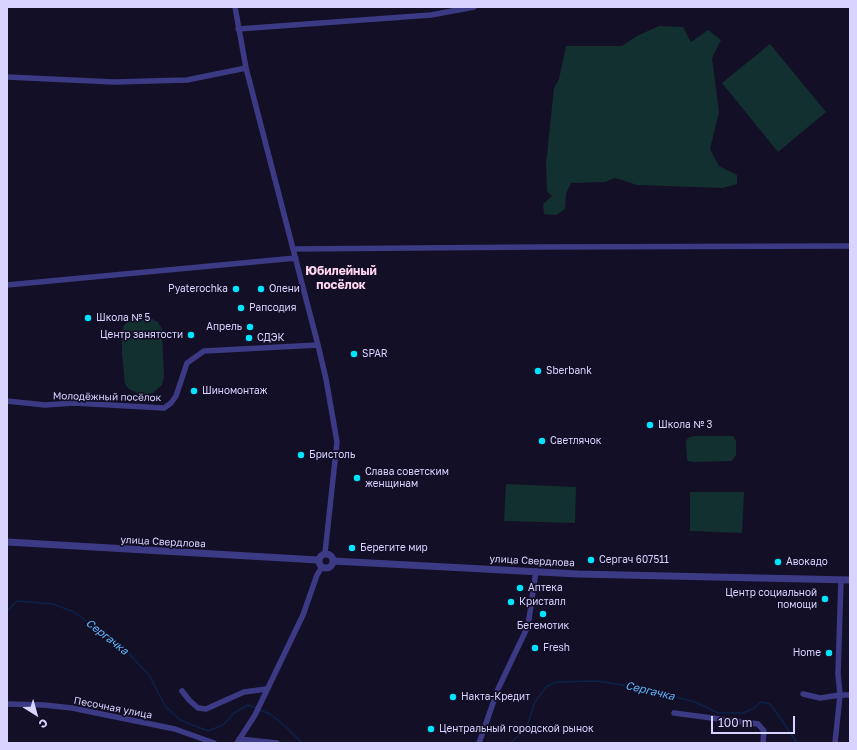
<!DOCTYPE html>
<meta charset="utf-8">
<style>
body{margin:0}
#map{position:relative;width:857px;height:750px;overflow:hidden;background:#130f26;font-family:"Golos Text",sans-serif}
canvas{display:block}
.frame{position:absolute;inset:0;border:8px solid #d9d4ff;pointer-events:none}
.north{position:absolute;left:16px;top:694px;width:40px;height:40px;-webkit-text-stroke:3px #130f26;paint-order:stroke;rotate:143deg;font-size:11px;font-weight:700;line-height:16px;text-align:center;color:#d9d4ff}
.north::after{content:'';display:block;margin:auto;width:14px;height:18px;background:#d9d4ff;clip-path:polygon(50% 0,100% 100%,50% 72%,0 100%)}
.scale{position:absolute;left:711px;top:716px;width:84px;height:18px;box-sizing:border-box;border:2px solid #d9d4ff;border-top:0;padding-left:5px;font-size:12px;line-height:14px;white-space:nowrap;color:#d9d4ff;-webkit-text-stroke:3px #130f26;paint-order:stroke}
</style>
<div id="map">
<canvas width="857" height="750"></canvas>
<div class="frame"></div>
<div class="north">С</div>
<div class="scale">100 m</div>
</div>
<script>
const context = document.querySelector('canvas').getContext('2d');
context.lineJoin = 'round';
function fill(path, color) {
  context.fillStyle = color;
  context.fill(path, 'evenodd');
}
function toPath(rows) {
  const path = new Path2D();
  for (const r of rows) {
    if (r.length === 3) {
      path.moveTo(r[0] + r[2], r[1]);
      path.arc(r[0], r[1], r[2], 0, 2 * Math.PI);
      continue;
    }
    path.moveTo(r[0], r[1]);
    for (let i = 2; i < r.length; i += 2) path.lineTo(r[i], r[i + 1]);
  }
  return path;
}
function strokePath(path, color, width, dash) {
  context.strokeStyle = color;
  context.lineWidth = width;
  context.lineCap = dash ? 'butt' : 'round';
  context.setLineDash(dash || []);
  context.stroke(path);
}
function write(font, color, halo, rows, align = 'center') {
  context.font = font + ' "Golos Text",sans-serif';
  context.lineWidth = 3.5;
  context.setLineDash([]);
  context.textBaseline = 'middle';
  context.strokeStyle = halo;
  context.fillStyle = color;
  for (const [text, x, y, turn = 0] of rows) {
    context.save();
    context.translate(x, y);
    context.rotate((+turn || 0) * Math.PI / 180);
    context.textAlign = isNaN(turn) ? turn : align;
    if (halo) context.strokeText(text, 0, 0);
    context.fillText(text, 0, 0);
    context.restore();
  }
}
fill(toPath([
 [659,26,683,27,691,42,708,30,721,40,712,58,719,112,710,149,719,166,737,175,737,184,723,188,637,185,615,178,605,182,571,183,566,194,565,209,556,215,544,214,543,204,552,196,547,191,546,164,554,88,559,79,566,46,622,46,637,36],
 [770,44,826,112,778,152,722,83],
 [143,314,158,322,162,329,164,377,162,385,155,391,153,393,140,395,129,389,125,384,122,354,122,332,124,325,129,321,138,315],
 [732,436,734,437,736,441,736,455,732,461,693,462,688,461,687,459,686,441,688,438,693,436],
 [506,484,576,487,575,523,504,521],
 [690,492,744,492,742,533,690,531]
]), '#12302f');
strokePath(toPath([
 [7,611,17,601,53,604,74,612,97,629,121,645,133,658,149,675,165,706,180,720,208,731,223,725,234,713,248,705,256,708],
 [260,710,270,714,286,727,302,743],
 [510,743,526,729,535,702,546,687,556,682,596,681,637,687,695,702,718,713,743,713,754,708,761,702,770,704,781,719,797,743]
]), '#0c2248', 1.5);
strokePath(toPath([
 [235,7,246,68,318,345,326,379,337,442,325,553],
 [238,29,431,15,474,7],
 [7,77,114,82,187,80,246,68],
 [294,249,536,247,850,246],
 [7,285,296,258],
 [7,401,45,405,74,403,164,408,171,403,176,396,187,363,204,351,318,345],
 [182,691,189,700,198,708,206,709,244,692,267,689],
 [803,694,820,698,840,695,850,695],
 [7,704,44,705,72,708,175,729,214,743],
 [674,713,758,724,764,731,763,743],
 [239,739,277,743],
 [237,743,255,715,303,615,317,575,322,567],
 [479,743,498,689,528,626,536,571],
 [835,743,840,695,838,674,841,580]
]), '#3d3a85', 5.5);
strokePath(toPath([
 [7,542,318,560],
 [326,561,7],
 [333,561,578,574,850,580]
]), '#3d3a85', 7);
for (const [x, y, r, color] of [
 [236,289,4,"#00e5ff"],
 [261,289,4,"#00e5ff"],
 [241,308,4,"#00e5ff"],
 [88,318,4,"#00e5ff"],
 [250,327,4,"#00e5ff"],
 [191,335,4,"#00e5ff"],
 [249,338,4,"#00e5ff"],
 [354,354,4,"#00e5ff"],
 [538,371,4,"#00e5ff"],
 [194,391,4,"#00e5ff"],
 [650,425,4,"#00e5ff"],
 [542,441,4,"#00e5ff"],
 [301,455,4,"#00e5ff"],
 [357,478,4,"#00e5ff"],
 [352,548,4,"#00e5ff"],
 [591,560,4,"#00e5ff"],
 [778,562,4,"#00e5ff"],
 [520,588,4,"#00e5ff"],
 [825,599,4,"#00e5ff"],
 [511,602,4,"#00e5ff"],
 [543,614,4,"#00e5ff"],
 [535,648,4,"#00e5ff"],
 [829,653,4,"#00e5ff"],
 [453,697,4,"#00e5ff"],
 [431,729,4,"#00e5ff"]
]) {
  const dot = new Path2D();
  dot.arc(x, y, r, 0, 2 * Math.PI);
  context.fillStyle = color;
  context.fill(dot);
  strokePath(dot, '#130f26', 1.5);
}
write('10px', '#d9d4ff', '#130f26', [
 ["Pyaterochka",228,289,"right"],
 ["Олени",269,289],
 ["Рапсодия",249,308],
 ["Школа № 5",96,318],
 ["Апрель",242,327,"right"],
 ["Центр занятости",183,335,"right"],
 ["СДЭК",257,338],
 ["SPAR",362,354],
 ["Sberbank",546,371],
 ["Шиномонтаж",202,391],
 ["Школа № 3",658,425],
 ["Светлячок",550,441],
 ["Бристоль",309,455],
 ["Слава советским",365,472],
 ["женщинам",365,484],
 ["Берегите мир",360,548],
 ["Сергач 607511",599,560],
 ["Авокадо",786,562],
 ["Аптека",528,588],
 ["Центр социальной",817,593,"right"],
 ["помощи",817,605,"right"],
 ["Кристалл",519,602],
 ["Бегемотик",543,626,"center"],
 ["Fresh",543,648],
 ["Home",821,653,"right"],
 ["Накта-Кредит",461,697],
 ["Центральный городской рынок",439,729]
], 'left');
write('10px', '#d9d4ff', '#130f26', [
 ["Молодёжный посёлок",107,397,1],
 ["улица Свердлова",163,542,3],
 ["улица Свердлова",532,561,3],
 ["Песочная улица",113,708,11]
]);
write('italic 11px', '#62b6ff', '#130f26', [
 ["Сергачка",107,637,38],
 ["Сергачка",650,691,13]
]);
write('bold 12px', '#ffd6f0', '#130f26', [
 ["Юбилейный",341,271],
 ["посёлок",341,285]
]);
</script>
